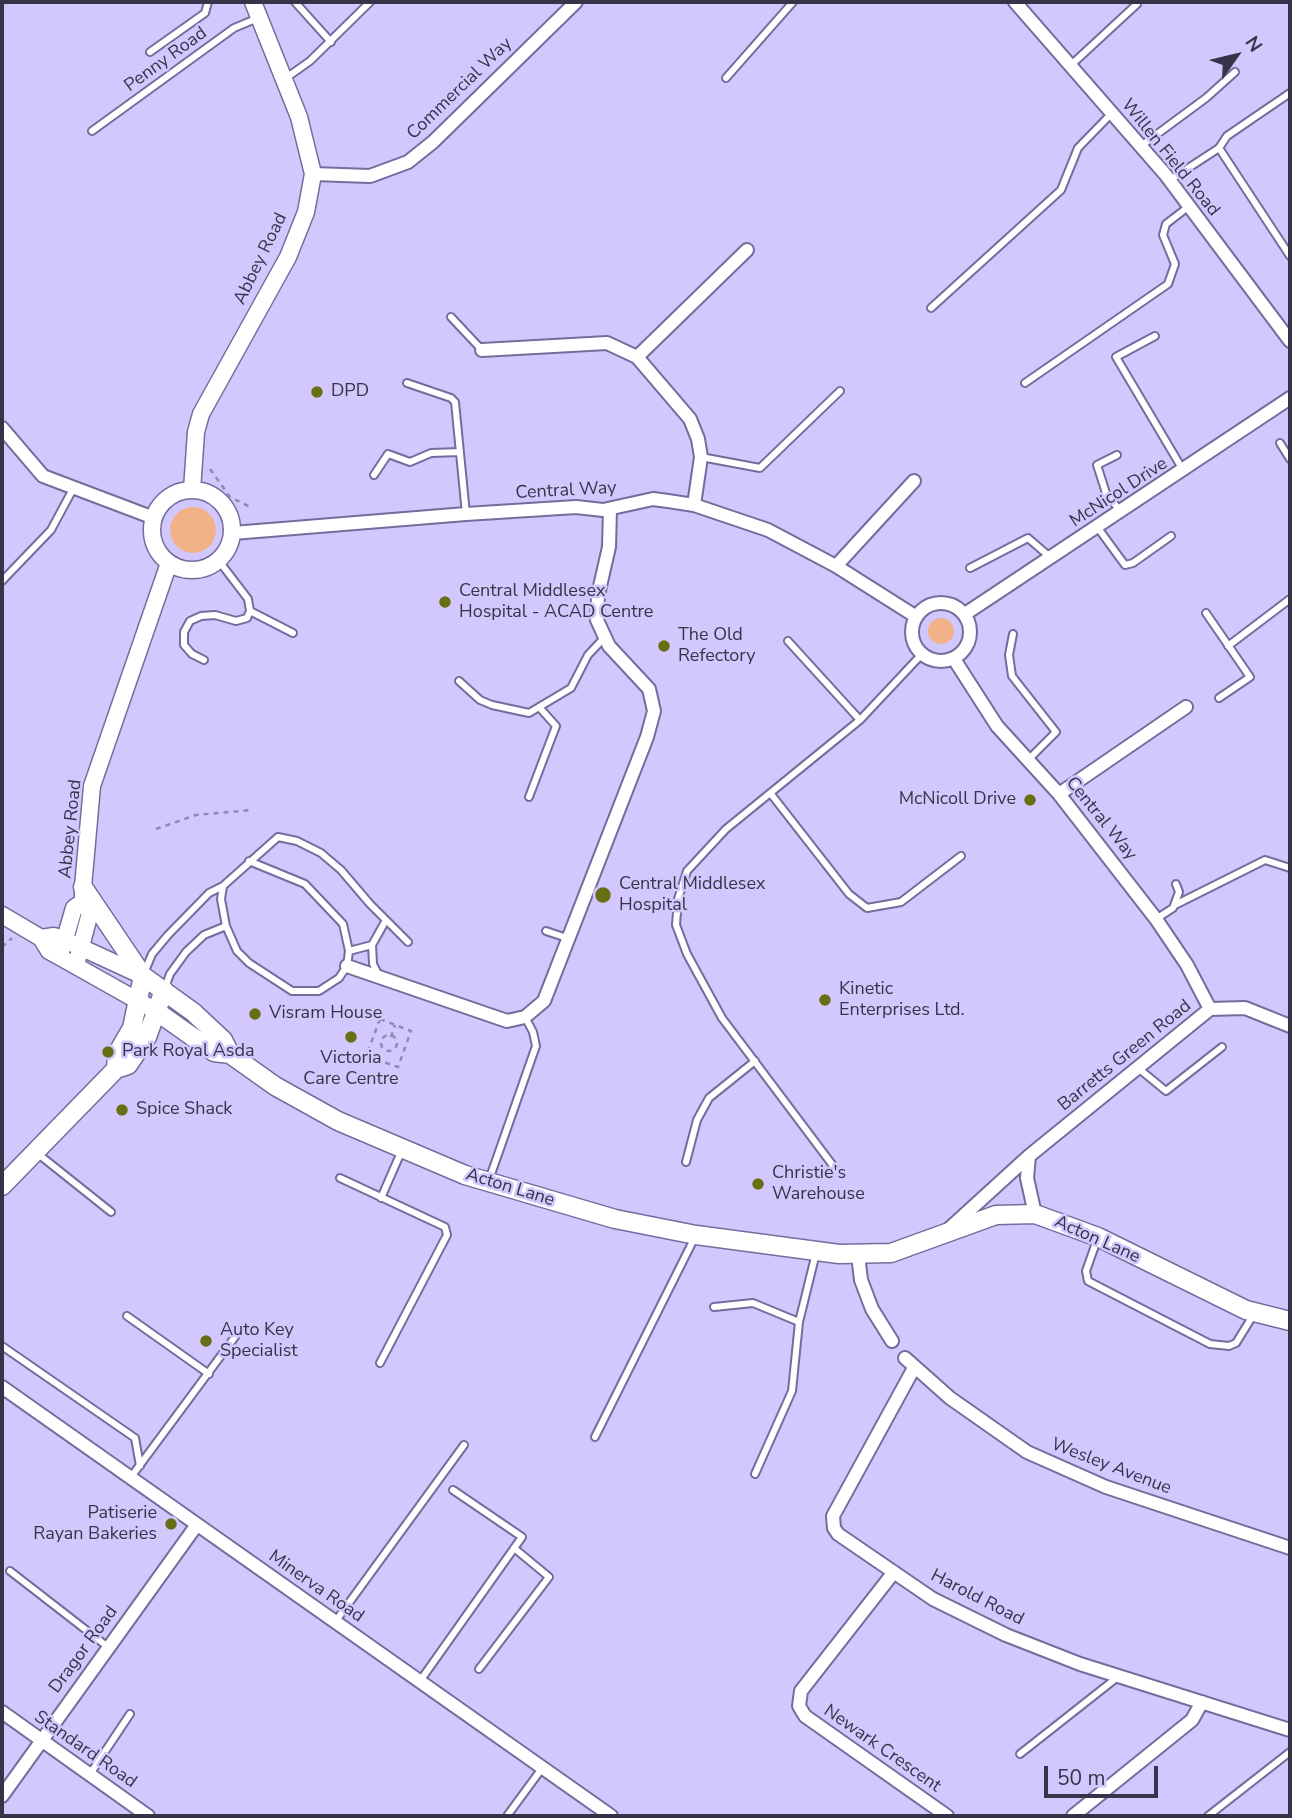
<!DOCTYPE html>
<style>
body{margin:0}
#map{position:relative;width:1292px;height:1818px;overflow:hidden;background:#d3c8fe;font-family:"Nunito Sans",sans-serif}
canvas{display:block}
.frame{position:absolute;inset:0;border:4px solid #383348;pointer-events:none}
.north{position:absolute;left:1201px;top:21px;width:70px;height:70px;-webkit-text-stroke:5px #d3c8fe;paint-order:stroke;rotate:56deg;font-size:19px;font-weight:700;line-height:28px;text-align:center;color:#383348}
.north::after{content:'';display:block;margin:auto;width:24px;height:32px;background:#383348;clip-path:polygon(50% 0,100% 100%,50% 72%,0 100%)}
.scale{position:absolute;left:1044px;top:1766px;width:114px;height:32px;box-sizing:border-box;border:4px solid #383348;border-top:0;padding-left:9px;font-size:21px;line-height:24px;white-space:nowrap;color:#383348;-webkit-text-stroke:5px #d3c8fe;paint-order:stroke}
</style>
<div id="map">
<canvas width="1292" height="1818"></canvas>
<div class="frame"></div>
<div class="north">N</div>
<div class="scale">50 m</div>
</div>
<script>
const context = document.querySelector('canvas').getContext('2d');
context.lineJoin = 'round';
function fill(path, color) {
  context.fillStyle = color;
  context.fill(path, 'evenodd');
}
function toPath(rows) {
  const path = new Path2D();
  for (const r of rows) {
    if (r.length === 3) {
      path.moveTo(r[0] + r[2], r[1]);
      path.arc(r[0], r[1], r[2], 0, 2 * Math.PI);
      continue;
    }
    path.moveTo(r[0], r[1]);
    for (let i = 2; i < r.length; i += 2) path.lineTo(r[i], r[i + 1]);
  }
  return path;
}
function strokePath(path, color, width, dash) {
  context.strokeStyle = color;
  context.lineWidth = width;
  context.lineCap = dash ? 'butt' : 'round';
  context.setLineDash(dash || []);
  context.stroke(path);
}
function write(font, color, halo, rows, align = 'center') {
  context.font = font + ' "Nunito Sans",sans-serif';
  context.lineWidth = 5;
  context.setLineDash([]);
  context.textBaseline = 'middle';
  context.strokeStyle = halo;
  context.fillStyle = color;
  for (const [text, x, y, turn = 0] of rows) {
    context.save();
    context.translate(x, y);
    context.rotate((+turn || 0) * Math.PI / 180);
    context.textAlign = isNaN(turn) ? turn : align;
    if (halo) context.strokeText(text, 0, 0);
    context.fillText(text, 0, 0);
    context.restore();
  }
}
fill(toPath([
 [193,530,23],
 [941,631,13]
]), '#f1b288');
const service = toPath([
 [295,2,331,42],
 [150,52,205,13,208,2],
 [1070,66,1137,4],
 [286,78,310,61,370,2],
 [726,78,793,2],
 [92,131,234,28,258,18],
 [1141,146,1206,98,1235,72],
 [1219,148,1227,136,1290,93],
 [1170,180,1219,148,1290,256],
 [931,308,1061,190,1078,148,1112,113],
 [451,317,482,350],
 [1155,336,1116,357,1183,470],
 [407,383,451,398,455,402,466,514],
 [1025,383,1168,284,1175,264,1163,235,1166,224,1188,207],
 [1280,443,1290,459],
 [1117,455,1097,465,1106,493,1120,511],
 [701,457,760,468,840,391],
 [374,475,388,454,410,462,431,453,460,452],
 [1098,528,1125,565,1133,563,1171,536],
 [970,568,1028,538,1050,557],
 [2,581,51,530,73,489],
 [250,611,293,633],
 [1206,613,1250,677,1219,698],
 [1013,634,1009,655,1012,676,1056,732,1028,760],
 [788,641,860,720],
 [1228,646,1290,599],
 [204,660,192,654,184,645,184,632,190,621,201,616,215,615,236,621,247,618,250,611,248,599,219,561],
 [459,681,480,700,492,705,529,713,571,688,588,655,605,637],
 [771,794,849,894,867,908,901,902,961,856],
 [529,797,556,726,539,707],
 [223,886,221,899,226,926,237,951,249,963,292,991,319,991,339,978,347,966,349,951,343,924,305,884,249,861],
 [1175,905,1265,860,1290,868],
 [1156,919,1173,908,1179,892,1176,884],
 [546,931,570,939],
 [372,945,373,964,379,976],
 [349,951,372,945,386,920],
 [145,971,152,954,168,935,209,893,223,886,278,837,297,841,321,853,341,870,370,904,408,942],
 [164,990,170,974,186,952,204,935,226,926],
 [1138,1068,1166,1091,1222,1047],
 [37,1153,111,1212],
 [686,1162,697,1120,709,1098,755,1061],
 [834,1167,722,1018,687,954,676,925,678,899,687,871,726,829,860,720,922,654],
 [340,1178,445,1227,447,1235,380,1363],
 [489,1180,536,1046,533,1032,525,1017],
 [381,1198,402,1150],
 [1097,1240,1086,1271,1088,1281,1210,1344,1229,1346,1236,1343,1254,1314],
 [714,1307,753,1303,799,1322],
 [127,1316,209,1374],
 [2,1346,135,1438,140,1466],
 [595,1437,695,1237],
 [755,1474,792,1391,799,1322,816,1253],
 [131,1477,240,1330],
 [10,1571,108,1647],
 [335,1622,464,1445],
 [479,1669,549,1577,514,1548],
 [420,1681,522,1537,453,1490],
 [1020,1754,1119,1676],
 [90,1774,130,1714],
 [507,1816,543,1767],
 [1208,1816,1290,1752]
]);
const minor = toPath([
 [1015,2,1165,174,1290,341],
 [313,174,370,176,408,162,433,142,576,2],
 [482,350,607,343,637,357,690,419,698,439,701,457,694,505],
 [637,357,747,250],
 [2,428,43,476,154,518],
 [233,533,466,514,576,507,603,510,653,499,668,501,694,505,768,530,836,566,915,616],
 [836,566,914,481],
 [941,632,29],
 [965,614,1290,398],
 [954,659,997,726,1059,794,1156,919,1187,965,1210,1009],
 [1059,794,1186,707],
 [347,966,507,1021,525,1017,544,1001,647,737,654,711,649,689,609,646,597,620,598,595,609,547,610,509],
 [1029,1156,1027,1178,1035,1214],
 [950,1228,1029,1156,1210,1009,1245,1008,1290,1026],
 [858,1255,861,1280,872,1309,892,1341],
 [905,1358,950,1398,1027,1452,1106,1487,1290,1548],
 [914,1368,833,1516,834,1528,838,1534,933,1599,1006,1635,1080,1664,1290,1730],
 [2,1387,611,1816],
 [894,1572,801,1691,799,1706,805,1716,947,1816],
 [2,1712,148,1816],
 [2,1796,196,1526],
 [1073,1816,1192,1720,1202,1702]
]);
const tertiary = toPath([
 [192,530,40],
 [192,490,196,432,201,414,288,257,306,212,313,174,299,117,253,2],
 [2,915,41,938,49,951,60,957,156,1011],
 [41,938,54,936,65,940,143,976],
 [62,949,74,908,83,902],
 [76,965,90,913,83,902,83,887,92,786,169,563]
]);
const secondary = toPath([
 [83,887,143,976,193,1012,223,1040,230,1054,275,1086,338,1121,465,1175,615,1219,696,1235,839,1254,891,1253,996,1215,1035,1214,1098,1237,1246,1310,1290,1321],
 [156,1011,214,1052,230,1054],
 [116,1069,117,1054,132,1028,143,976],
 [2,1186,116,1069,128,1065,147,1037,164,990]
]);
strokePath(service, '#766b9c', 10);
strokePath(minor, '#766b9c', 16);
strokePath(tertiary, '#766b9c', 19);
strokePath(secondary, '#766b9c', 21);
strokePath(toPath([
 [210,469,230,497,252,508],
 [156,829,196,815,252,810],
 [2,947,12,938],
 [380,1019,411,1031,398,1067,366,1056,380,1019],
 [389,1043,8],
 [391,1037,395,1025]
]), '#9289b2', 2.5, [5, 5]);
strokePath(service, '#fff', 6);
strokePath(minor, '#fff', 12);
strokePath(tertiary, '#fff', 16);
strokePath(secondary, '#fff', 18);
for (const [x, y, r, color] of [
 [317,392,7,"#676f15"],
 [445,602,7,"#676f15"],
 [664,646,7,"#676f15"],
 [1030,800,7,"#676f15"],
 [603,895,9,"#676f15"],
 [825,1000,7,"#676f15"],
 [255,1014,7,"#676f15"],
 [351,1037,7,"#676f15"],
 [108,1052,7,"#676f15"],
 [122,1110,7,"#676f15"],
 [758,1184,7,"#676f15"],
 [206,1341,7,"#676f15"],
 [171,1524,7,"#676f15"]
]) {
  const dot = new Path2D();
  dot.arc(x, y, r, 0, 2 * Math.PI);
  context.fillStyle = color;
  context.fill(dot);
  strokePath(dot, '#d3c8fe', 2.5);
}
write('18px', '#383348', '#d3c8fe', [
 ["Penny Road",166,60,-36],
 ["Commercial Way",460,89,-44],
 ["Willen Field Road",1170,158,51],
 ["Abbey Road",261,259,-64],
 ["Central Way",566,491,-3],
 ["McNicol Drive",1119,493,-33],
 ["Central Way",1101,819,51],
 ["Abbey Road",71,829,-84],
 ["Barretts Green Road",1125,1056,-39],
 ["Acton Lane",510,1188,17],
 ["Acton Lane",1097,1240,24],
 ["Wesley Avenue",1111,1467,21],
 ["Minerva Road",316,1587,35],
 ["Harold Road",977,1598,27],
 ["Dragor Road",84,1650,-54],
 ["Newark Crescent",882,1749,35],
 ["Standard Road",85,1750,35]
]);
write('18px', '#383348', '#d3c8fe', [
 ["DPD",331,392],
 ["Central Middlesex",459,592],
 ["Hospital - ACAD Centre",459,613],
 ["The Old",678,636],
 ["Refectory",678,657],
 ["McNicoll Drive",1016,800,"right"],
 ["Central Middlesex",619,885],
 ["Hospital",619,906],
 ["Kinetic",839,990],
 ["Enterprises Ltd.",839,1011],
 ["Visram House",269,1014],
 ["Park Royal Asda",122,1052],
 ["Victoria",351,1059,"center"],
 ["Care Centre",351,1080,"center"],
 ["Spice Shack",136,1110],
 ["Christie's",772,1174],
 ["Warehouse",772,1195],
 ["Auto Key",220,1331],
 ["Specialist",220,1352],
 ["Patiserie",157,1514,"right"],
 ["Rayan Bakeries",157,1535,"right"]
], 'left');
</script>
